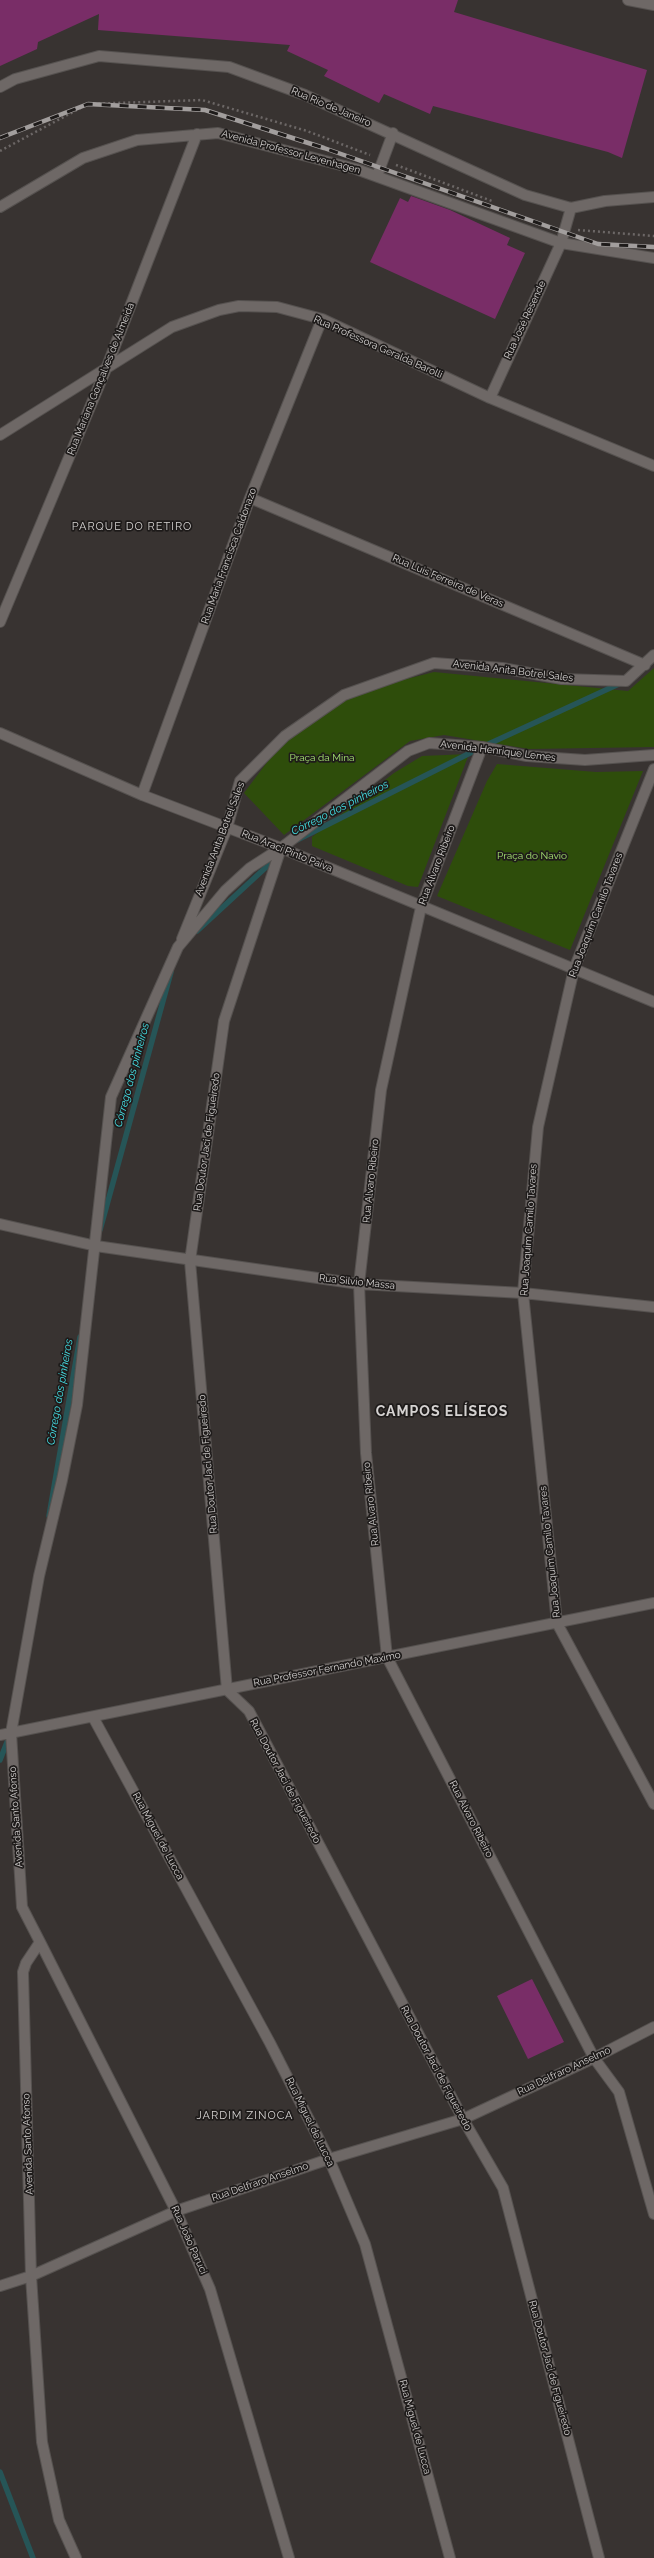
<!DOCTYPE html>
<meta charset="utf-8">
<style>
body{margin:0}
canvas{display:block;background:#383331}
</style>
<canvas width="654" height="2558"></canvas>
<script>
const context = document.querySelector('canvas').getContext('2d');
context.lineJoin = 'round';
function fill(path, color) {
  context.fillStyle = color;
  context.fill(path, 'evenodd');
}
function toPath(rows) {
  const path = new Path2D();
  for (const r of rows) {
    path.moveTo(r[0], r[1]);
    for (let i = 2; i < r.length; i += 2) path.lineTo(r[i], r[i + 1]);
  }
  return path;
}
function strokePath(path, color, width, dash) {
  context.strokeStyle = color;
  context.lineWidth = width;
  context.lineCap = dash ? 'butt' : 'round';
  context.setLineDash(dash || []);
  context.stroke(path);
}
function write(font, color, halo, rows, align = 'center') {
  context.font = font + ' Raleway,sans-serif';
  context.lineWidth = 3.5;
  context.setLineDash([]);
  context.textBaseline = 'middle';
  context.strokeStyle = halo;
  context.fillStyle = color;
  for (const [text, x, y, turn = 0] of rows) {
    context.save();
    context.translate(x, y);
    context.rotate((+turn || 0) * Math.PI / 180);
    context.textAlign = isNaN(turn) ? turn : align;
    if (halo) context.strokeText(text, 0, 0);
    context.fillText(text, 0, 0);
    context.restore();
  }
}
fill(toPath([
 [654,668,654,747,529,749,444,735,410,741,284,835,244,793,289,733,344,695,434,672,628,691],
 [469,754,418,887,408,886,312,846,312,837,394,773,422,756],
 [497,764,596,772,643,771,570,950,437,896,487,781]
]), '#2e4d0b');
strokePath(toPath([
 [297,840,482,747,621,683],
 [197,931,276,858],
 [100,1230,171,972],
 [49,1516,80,1337],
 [0,1760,9,1737],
 [0,2472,33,2558]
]), '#265557', 5.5);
fill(toPath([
 [0,0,458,0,454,12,647,70,622,158,608,152,433,106,430,114,384,94,379,103,324,76,328,70,287,51,290,45,98,30,99,14,38,42,37,49,0,66],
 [411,196,450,210,510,238,507,245,525,253,495,319,370,262,400,198,408,202],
 [532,1979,564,2042,528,2059,497,1996]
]), '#792d67');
const minor = toPath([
 [628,0,654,5],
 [0,87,15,79,99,56,229,67,305,95,525,195,571,208,605,201,654,197],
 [377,176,393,133],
 [0,207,83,158,137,140,218,133,356,169,561,243,654,258],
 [490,398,561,243,571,208],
 [0,435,172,327,219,310,239,306,277,307,322,319,490,398,654,466],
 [250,498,645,665],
 [0,622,106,369,197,134],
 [0,733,142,795,281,848,654,1002],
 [482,747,421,907,381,1090,359,1284,366,1453,387,1657,594,2058,619,2092,654,2214],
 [654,769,574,969,538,1127,523,1293,557,1623,654,1804],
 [142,795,250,498,322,319],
 [281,848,224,1021,190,1261,227,1690,249,1711,463,2119,503,2188,599,2558],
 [182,939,227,828,240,781,285,736,344,695,434,663,502,668,562,679,626,681,654,655],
 [0,1224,96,1246,359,1284,523,1293,654,1307],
 [93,1717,270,2043,329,2159,365,2244,450,2558],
 [0,1735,654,1603],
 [40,1942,176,2211,210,2289,289,2558],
 [0,2286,31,2276,176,2211,329,2159,463,2119,594,2058,654,2027],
 [76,2558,59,2520,42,2442,31,2276,23,1972,26,1963,40,1942,22,1907,11,1733,39,1576,62,1480,77,1405,111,1097,178,947,225,891,250,868,281,848,408,751,429,743,482,747,527,756,585,760,654,755]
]);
strokePath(minor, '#565250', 12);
strokePath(toPath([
 [0,151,88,104,202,100,307,131,370,155],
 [396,165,492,201],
 [578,230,654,236]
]), '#6c6766', 2.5, [2, 3]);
strokePath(minor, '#6e6866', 10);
const rail = toPath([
 [0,138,88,104,205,110,324,148,598,244,654,247]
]);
strokePath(rail, '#a29e9d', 4.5);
strokePath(rail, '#1e1b1a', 3, [9]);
write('10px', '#d5d2d1', '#1e1b1a', [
 ["Rua Rio de Janeiro",331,107,23],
 ["Avenida Professor Levenhagen",291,152,15],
 ["Rua José Resende",525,320,-65],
 ["Rua Professora Geralda Barolli",378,347,24],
 ["Rua Mariana Gonçalves de Almeida",101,379,-68],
 ["Rua Maria Francisca Caldonazo",229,556,-70],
 ["Rua Luis Ferreira de Veras",448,581,23],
 ["Avenida Anita Botrel Sales",513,671,7],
 ["Avenida Henrique Lemes",498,751,7],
 ["Avenida Anita Botrel Sales",220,839,-69],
 ["Rua Araci Pinto Paiva",287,851,22],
 ["Rua Alvaro Ribeiro",437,865,-69],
 ["Rua Joaquim Camilo Tavares",596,915,-69],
 ["Rua Doutor Jaci de Figueiredo",207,1142,-82],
 ["Rua Alvaro Ribeiro",371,1181,-84],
 ["Rua Joaquim Camilo Tavares",529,1230,-86],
 ["Rua Silvio Massa",357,1282,6],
 ["Rua Doutor Jaci de Figueiredo",208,1464,-95],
 ["Rua Alvaro Ribeiro",371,1504,-96],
 ["Rua Joaquim Camilo Tavares",550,1552,-96],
 ["Rua Professor Fernando Maximo",327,1669,-11],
 ["Rua Doutor Jaci de Figueiredo",285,1781,62],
 ["Avenida Santo Afonso",16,1817,-94],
 ["Rua Alvaro Ribeiro",471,1819,63],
 ["Rua Miguel de Lucca",158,1836,62],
 ["Rua Doutor Jaci de Figueiredo",436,2068,62],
 ["Rua Delfraro Anselmo",564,2071,-25],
 ["Rua Miguel de Lucca",310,2122,64],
 ["Avenida Santo Afonso",28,2144,-92],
 ["Rua Delfraro Anselmo",260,2182,-19],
 ["Rua João Paruci",189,2240,66],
 ["Rua Doutor Jaci de Figueiredo",550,2368,75],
 ["Rua Miguel de Lucca",415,2427,75]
]);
write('10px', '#a5e271', '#1e1b1a', [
 ["Praça da Mina",322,758],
 ["Praça do Navio",532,856]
]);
context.letterSpacing = '1px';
write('11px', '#d5d2d1', '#1e1b1a', [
 ["PARQUE DO RETIRO",132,527],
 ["JARDIM ZINOCA",245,2116]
]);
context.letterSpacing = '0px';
write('italic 11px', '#45e2e8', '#1e1b1a', [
 ["Córrego dos pinheiros",340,808,-27],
 ["Córrego dos pinheiros",132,1075,-75],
 ["Córrego dos pinheiros",60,1392,-80]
]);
context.letterSpacing = '1px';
write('bold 14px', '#d5d2d1', '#1e1b1a', [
 ["CAMPOS ELÍSEOS",442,1412]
]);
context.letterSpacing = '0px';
</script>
